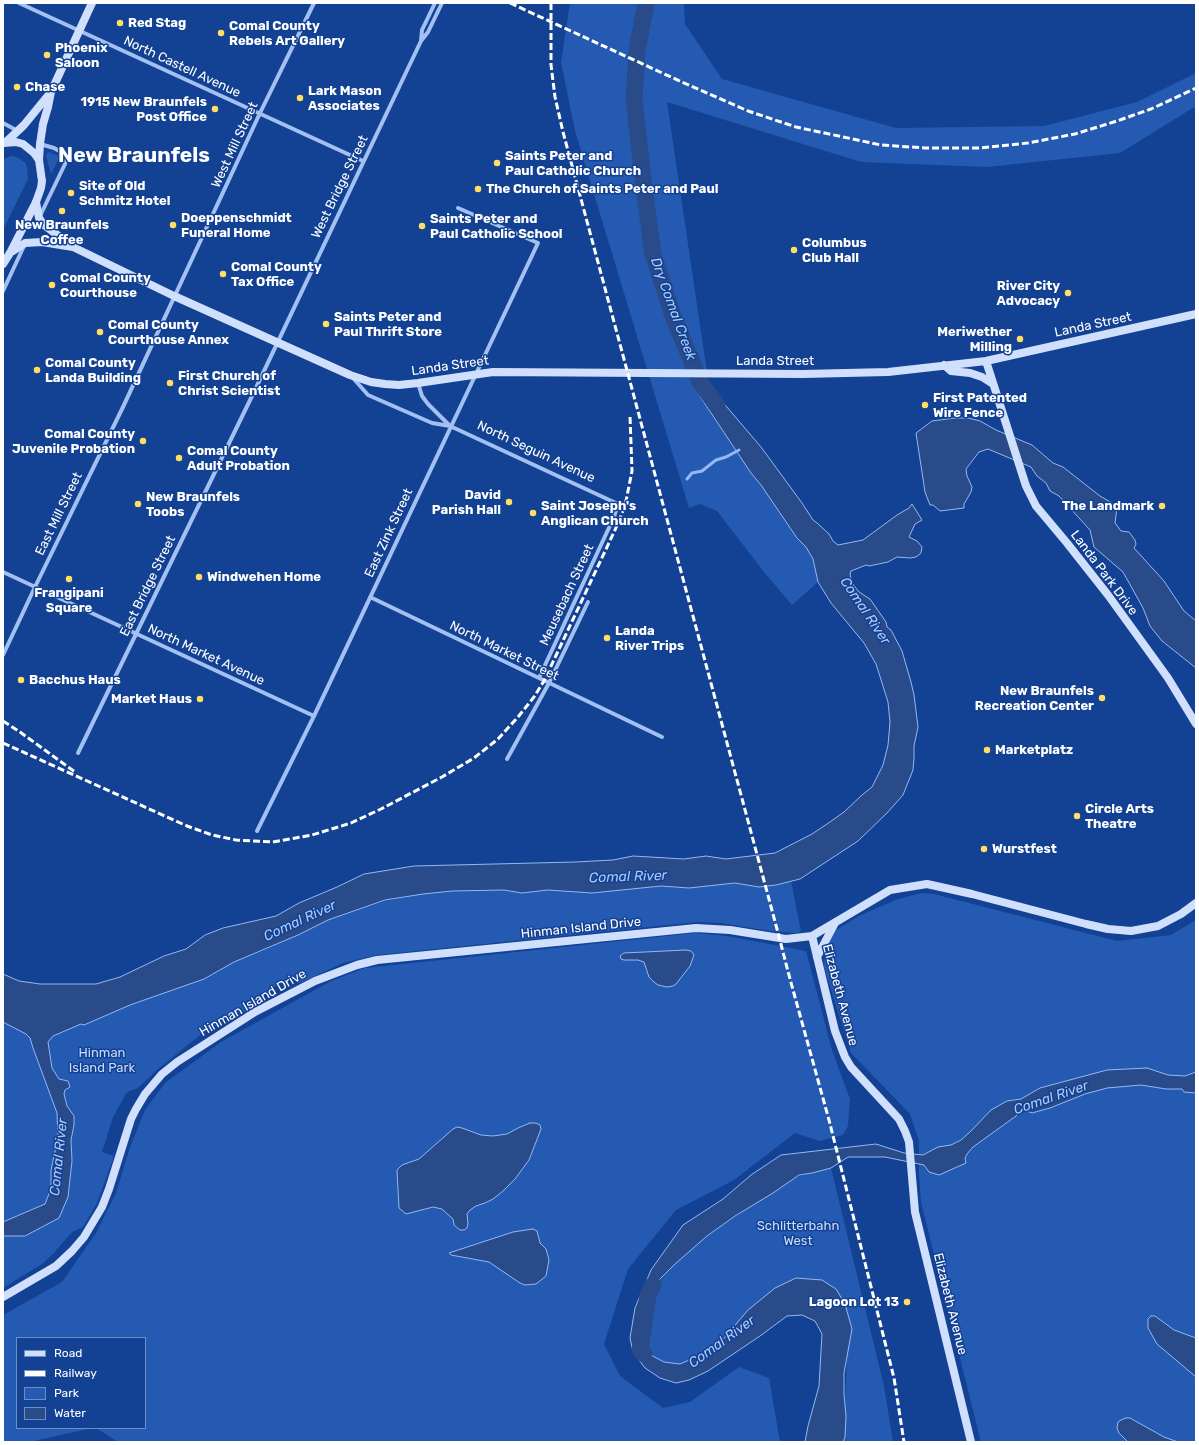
<!DOCTYPE html>
<style>
body{margin:0}
#map{position:relative;width:1199px;height:1445px;overflow:hidden;background:#134193;font-family:Rubik,sans-serif}
canvas{display:block}
.frame{position:absolute;inset:0;border:4px solid #fff;pointer-events:none}
.legend{position:absolute;left:16px;top:1337px;width:130px;height:92px;box-sizing:border-box;background:#134193;border:1px solid #718dbe;margin:0;padding:5px 7px;list-style:none;font-size:12px;color:#fff}
.legend li{display:flex;align-items:center;gap:8px;height:20px}
.legend b{width:20px;border:1px solid #718dbe}
</style>
<div id="map">
<canvas width="1199" height="1445"></canvas>
<div class="frame"></div>
<ul class="legend">
<li><b style="height:5px;background:#d0e0fc"></b>Road</li>
<li><b style="height:5px;background:#fff"></b>Railway</li>
<li><b style="height:11px;background:#255ab2"></b>Park</li>
<li><b style="height:11px;background:#294b89"></b>Water</li>
</ul>
</div>
<script>
const context = document.querySelector('canvas').getContext('2d');
context.lineJoin = 'round';
function fill(path, color) {
  context.fillStyle = color;
  context.fill(path, 'evenodd');
}
function toPath(rows) {
  const path = new Path2D();
  for (const r of rows) {
    path.moveTo(r[0], r[1]);
    for (let i = 2; i < r.length; i += 2) path.lineTo(r[i], r[i + 1]);
  }
  return path;
}
function strokePath(path, color, width, dash) {
  context.strokeStyle = color;
  context.lineWidth = width;
  context.lineCap = dash ? 'butt' : 'round';
  context.setLineDash(dash || []);
  context.stroke(path);
}
function write(font, color, halo, rows, align = 'center') {
  context.font = font + ' Rubik,sans-serif';
  context.lineWidth = 3;
  context.setLineDash([]);
  context.textBaseline = 'middle';
  context.strokeStyle = halo;
  context.fillStyle = color;
  for (const [text, x, y, turn = 0] of rows) {
    context.save();
    context.translate(x, y);
    context.rotate((+turn || 0) * Math.PI / 180);
    context.textAlign = isNaN(turn) ? turn : align;
    if (halo) context.strokeText(text, 0, 0);
    context.fillText(text, 0, 0);
    context.restore();
  }
}
fill(toPath([
 [570,3,684,3,685,24,722,79,896,128,1044,126,1137,102,1196,73,1196,106,1120,153,987,167,861,162,667,102,709,386,695,390,751,473,761,485,797,538,806,547,813,559,818,582,792,605,764,572,717,511,700,504,689,508,575,131,561,62],
 [48,152,57,155,59,158,51,174,46,155],
 [11,156,16,157,25,162,27,167,28,179,3,230,3,159],
 [791,881,801,931,797,933,770,931,721,923,697,922,377,955,343,963,300,983,298,982,294,977,243,1003,246,1010,245,1012,233,1019,225,1020,199,1036,158,1069,138,1088,127,1092,113,1117,102,1152,113,1156,113,1159,97,1203,83,1227,72,1232,53,1254,42,1264,3,1288,3,1236,25,1236,37,1229,72,1161,71,1140,74,1125,74,1116,67,1106,64,1094,65,1090,52,1068,48,1042,53,1036,81,1024,84,1025,130,1005,204,979,234,962,269,948,328,920,385,901,423,894,452,891,504,890,522,893,548,890,592,893,661,886,689,888,735,883,759,887],
 [921,893,934,894,1117,941,1171,935,1196,920,1196,1442,981,1442,921,1202,919,1172,919,1141,910,1114,851,1053,824,967,825,948,836,930,861,915,898,899],
 [695,933,727,936,806,951,832,1050,850,1099,848,1126,843,1135,820,1141,795,1133,734,1180,676,1210,628,1269,604,1344,620,1376,663,1408,690,1402,739,1367,769,1378,780,1442,118,1442,96,1428,145,1428,145,1338,17,1338,17,1428,93,1428,29,1442,3,1442,3,1315,62,1282,96,1233,116,1193,130,1147,145,1110,165,1083,221,1042,331,981,365,968],
 [3,1022,26,1034,30,1038,33,1048,57,1113,58,1138,51,1170,51,1189,45,1204,3,1222],
 [831,1168,884,1386,893,1442,840,1442,845,1404,847,1354,846,1326,827,1286,679,1371,650,1359,644,1345,644,1326,648,1303,657,1284,682,1255,727,1222,796,1177]
]), '#255ab2');
const water = toPath([
 [709,386,761,447,802,503,813,520,817,523,829,534,833,541,838,545,863,540,897,515,909,508,912,504,922,520,915,524,909,537,917,541,922,547,921,553,916,557,910,558,897,557,888,562,869,566,866,565,851,571,850,574,852,583,859,592,870,599,886,622,887,627,891,630,902,651,911,682,914,695,918,727,914,746,914,758,913,770,903,795,887,813,858,841,800,879,776,885,759,887,735,883,689,888,661,886,592,893,548,890,522,893,504,890,452,891,423,894,385,900,328,920,298,935,234,962,204,979,130,1005,84,1025,81,1024,53,1036,48,1042,52,1068,59,1079,68,1081,70,1087,65,1090,64,1094,67,1106,74,1116,74,1125,71,1140,72,1161,68,1197,59,1218,25,1236,3,1236,3,1222,45,1204,51,1189,51,1170,58,1138,57,1113,33,1048,30,1038,26,1034,3,1022,3,974,19,981,40,984,96,984,120,977,164,956,186,949,205,935,223,928,276,916,299,903,337,887,364,874,414,866,575,862,613,860,633,856,684,859,706,856,726,859,775,853,812,834,827,824,844,812,862,795,872,787,883,765,888,745,890,722,888,702,876,664,864,643,831,603,818,582,813,559,806,547,797,538,761,485,751,473,695,389,709,386],
 [955,418,968,418,980,421,996,430,1032,445,1053,463,1063,467,1100,496,1112,503,1117,508,1115,523,1121,531,1129,532,1135,540,1136,544,1134,548,1164,581,1184,611,1196,621,1196,668,1162,641,1150,626,1143,608,1123,572,1094,547,1090,530,1059,496,1050,491,1046,483,1037,476,1031,467,988,449,979,452,966,469,967,476,972,487,971,492,964,504,964,508,940,511,933,505,930,505,925,492,916,433,932,421,955,418],
 [686,950,691,951,694,955,690,966,676,984,673,986,667,987,658,985,654,982,649,977,644,962,638,960,624,960,621,959,620,956,624,953,686,950],
 [1147,1068,1168,1075,1185,1076,1196,1072,1196,1093,1184,1092,1182,1089,1166,1089,1141,1085,1107,1088,1085,1094,1050,1108,1032,1113,1021,1109,1016,1116,973,1147,967,1154,965,1158,966,1163,939,1175,929,1172,924,1165,885,1157,848,1157,831,1168,812,1173,799,1175,773,1193,735,1216,707,1236,675,1264,658,1281,641,1317,644,1345,649,1354,664,1362,680,1364,703,1354,721,1342,748,1310,775,1288,796,1278,822,1280,836,1289,845,1304,852,1329,844,1373,844,1394,846,1416,845,1437,843,1442,805,1442,808,1426,819,1386,822,1334,815,1321,802,1315,787,1316,760,1336,708,1371,689,1380,676,1383,660,1378,645,1368,633,1352,630,1338,635,1308,651,1270,683,1225,723,1199,751,1175,781,1155,876,1144,904,1153,923,1155,938,1147,951,1145,961,1140,970,1132,991,1110,1007,1101,1021,1099,1040,1088,1107,1070,1147,1068],
 [530,1123,536,1123,540,1125,541,1129,529,1160,515,1179,503,1191,493,1199,485,1203,476,1206,470,1210,467,1214,468,1224,467,1228,464,1230,460,1230,454,1225,453,1219,442,1209,433,1207,406,1214,399,1208,397,1170,402,1165,419,1159,453,1129,457,1127,462,1128,481,1135,493,1136,507,1134,518,1128,530,1123],
 [533,1229,537,1231,540,1243,546,1249,549,1260,546,1276,536,1284,525,1285,520,1283,489,1262,451,1255,449,1253,513,1232,533,1229],
 [1151,1316,1155,1316,1174,1330,1196,1338,1196,1377,1157,1344,1148,1328,1148,1319,1151,1316],
 [1126,1418,1130,1418,1164,1437,1178,1442,1128,1442,1119,1433,1117,1428,1118,1422,1121,1420,1126,1418]
]);
fill(water, '#294b89');
strokePath(water, '#93b9f5', 1);
strokePath(toPath([
 [687,479,692,473,702,471,716,460,726,457,739,450]
]), '#93b9f5', 3);
strokePath(toPath([
 [646,3,637,51,634,99,644,188,653,254,673,316,701,384,717,405],
 [644,1354,640,1350,648,1295,653,1285]
]), '#294b89', 17);
strokePath(toPath([
 [19,3,363,161],
 [421,41,422,30,435,3],
 [3,123,18,131],
 [40,216,65,164,65,157,61,152,54,148,40,144],
 [3,291,24,246],
 [353,378,368,395,432,423,450,426,618,504,614,517,539,678],
 [418,383,422,396,428,404,450,426],
 [3,572,314,716],
 [370,597,662,737],
 [3,655,35,587,123,407,260,113,314,3],
 [78,753,254,392,421,41,428,32,442,3],
 [507,759,549,683,588,602],
 [257,831,314,716,538,243,458,208]
]), '#a2c0f2', 4);
strokePath(toPath([
 [6,142,24,125,51,92,92,3],
 [39,160,40,144,43,124,48,107,51,92],
 [36,202,39,218,43,224,73,247,174,296,350,375,371,382,385,384,399,385,418,383,493,372,803,374,888,372,986,361,1196,314],
 [13,251,25,243,42,242,73,247],
 [3,264,10,253,36,202,41,188,42,181,39,160,34,153,23,144,16,142,4,143],
 [986,361,1026,486,1036,506,1067,543,1108,595,1168,678,1196,724],
 [944,365,951,371,970,373,982,377,993,384],
 [817,957,835,923],
 [3,1297,56,1266,72,1251,84,1237,102,1207,109,1189,131,1119,136,1109,145,1094,162,1074,177,1062,255,1012,315,981,357,965,377,960,696,928,730,930,786,939,812,936],
 [971,1442,915,1212,909,1142,905,1131,899,1119,851,1067,845,1057,835,1031,812,936,890,890,927,884,972,894,1086,924,1108,929,1131,931,1158,926,1181,914,1196,903]
]), '#d0e0fc', 8);
strokePath(toPath([
 [510,3,684,83,748,111,796,127,881,145,925,148,979,148,1028,143,1075,134,1117,121,1151,109,1196,88],
 [551,3,551,65,555,97,563,132,777,929,790,979,829,1120,894,1378,904,1442],
 [3,721,20,732,75,772],
 [3,743,187,826,212,835,236,840,273,842,312,835,351,823,381,809,442,777,474,758,498,739,518,717,534,697,544,681,615,530,625,506,632,471,630,416]
]), '#fff', 3, [7, 3]);
for (const [x, y, r, color] of [
 [120,23,4,"#ffde63"],
 [221,33,4,"#ffde63"],
 [47,55,4,"#ffde63"],
 [17,87,4,"#ffde63"],
 [300,98,4,"#ffde63"],
 [215,109,4,"#ffde63"],
 [497,163,4,"#ffde63"],
 [478,189,4,"#ffde63"],
 [71,193,4,"#ffde63"],
 [62,211,4,"#ffde63"],
 [173,225,4,"#ffde63"],
 [422,226,4,"#ffde63"],
 [794,250,4,"#ffde63"],
 [223,274,4,"#ffde63"],
 [52,285,4,"#ffde63"],
 [1068,293,4,"#ffde63"],
 [326,324,4,"#ffde63"],
 [100,332,4,"#ffde63"],
 [1020,339,4,"#ffde63"],
 [37,370,4,"#ffde63"],
 [170,383,4,"#ffde63"],
 [925,405,4,"#ffde63"],
 [143,441,4,"#ffde63"],
 [179,458,4,"#ffde63"],
 [509,502,4,"#ffde63"],
 [138,504,4,"#ffde63"],
 [1162,506,4,"#ffde63"],
 [533,513,4,"#ffde63"],
 [199,577,4,"#ffde63"],
 [69,579,4,"#ffde63"],
 [607,638,4,"#ffde63"],
 [21,680,4,"#ffde63"],
 [1102,698,4,"#ffde63"],
 [200,699,4,"#ffde63"],
 [987,750,4,"#ffde63"],
 [1077,816,4,"#ffde63"],
 [984,849,4,"#ffde63"],
 [907,1302,4,"#ffde63"]
]) {
  const dot = new Path2D();
  dot.arc(x, y, r, 0, 2 * Math.PI);
  context.fillStyle = color;
  context.fill(dot);
  strokePath(dot, '#134193', 1.5);
}
write('bold 13px', '#fff', '#134193', [
 ["Red Stag",128,23],
 ["Comal County",229,26],
 ["Rebels Art Gallery",229,41],
 ["Phoenix",55,48],
 ["Saloon",55,63],
 ["Chase",25,87],
 ["Lark Mason",308,91],
 ["Associates",308,106],
 ["1915 New Braunfels",207,102,"right"],
 ["Post Office",207,117,"right"],
 ["Saints Peter and",505,156],
 ["Paul Catholic Church",505,171],
 ["Site of Old",79,186],
 ["Schmitz Hotel",79,201],
 ["The Church of Saints Peter and Paul",486,189],
 ["Doeppenschmidt",181,218],
 ["Funeral Home",181,233],
 ["Saints Peter and",430,219],
 ["Paul Catholic School",430,234],
 ["New Braunfels",62,225,"center"],
 ["Coffee",62,240,"center"],
 ["Columbus",802,243],
 ["Club Hall",802,258],
 ["Comal County",231,267],
 ["Tax Office",231,282],
 ["Comal County",60,278],
 ["Courthouse",60,293],
 ["River City",1060,286,"right"],
 ["Advocacy",1060,301,"right"],
 ["Saints Peter and",334,317],
 ["Paul Thrift Store",334,332],
 ["Comal County",108,325],
 ["Courthouse Annex",108,340],
 ["Meriwether",1012,332,"right"],
 ["Milling",1012,347,"right"],
 ["Comal County",45,363],
 ["Landa Building",45,378],
 ["First Church of",178,376],
 ["Christ Scientist",178,391],
 ["First Patented",933,398],
 ["Wire Fence",933,413],
 ["Comal County",135,434,"right"],
 ["Juvenile Probation",135,449,"right"],
 ["Comal County",187,451],
 ["Adult Probation",187,466],
 ["David",501,495,"right"],
 ["Parish Hall",501,510,"right"],
 ["New Braunfels",146,497],
 ["Toobs",146,512],
 ["Saint Joseph's",541,506],
 ["Anglican Church",541,521],
 ["The Landmark",1154,506,"right"],
 ["Windwehen Home",207,577],
 ["Frangipani",69,593,"center"],
 ["Square",69,608,"center"],
 ["Landa",615,631],
 ["River Trips",615,646],
 ["Bacchus Haus",29,680],
 ["New Braunfels",1094,691,"right"],
 ["Recreation Center",1094,706,"right"],
 ["Market Haus",192,699,"right"],
 ["Marketplatz",995,750],
 ["Circle Arts",1085,809],
 ["Theatre",1085,824],
 ["Wurstfest",992,849],
 ["Lagoon Lot 13",899,1302,"right"]
], 'left');
write('13px', '#fff', '#134193', [
 ["North Castell Avenue",182,67,25],
 ["West Mill Street",235,145,-65],
 ["West Bridge Street",340,187,-64],
 ["Landa Street",1093,325,-12],
 ["Landa Street",775,361],
 ["Landa Street",450,366,-8],
 ["North Seguin Avenue",536,452,25],
 ["East Mill Street",59,514,-64],
 ["East Zink Street",389,533,-65],
 ["Landa Park Drive",1104,573,53],
 ["East Bridge Street",148,586,-64],
 ["Meusebach Street",567,595,-65],
 ["North Market Street",504,651,26],
 ["North Market Avenue",206,655,25],
 ["Hinman Island Drive",581,928,-6],
 ["Elizabeth Avenue",840,995,75],
 ["Hinman Island Drive",253,1003,-30],
 ["Elizabeth Avenue",950,1304,76]
]);
write('13px', '#c9dcfd', '#134193', [
 ["Hinman",102,1053],
 ["Island Park",102,1068],
 ["Schlitterbahn",798,1226],
 ["West",798,1241]
]);
write('italic 14px', '#aecaf9', '#134193', [
 ["Dry Comal Creek",673,309,70],
 ["Comal River",865,611,56],
 ["Comal River",628,877,-2],
 ["Comal River",300,921,-25],
 ["Comal River",1051,1098,-19],
 ["Comal River",59,1157,-84],
 ["Comal River",722,1342,-36]
]);
write('bold 21px', '#fff', '#134193', [
 ["New Braunfels",134,156]
]);
</script>
